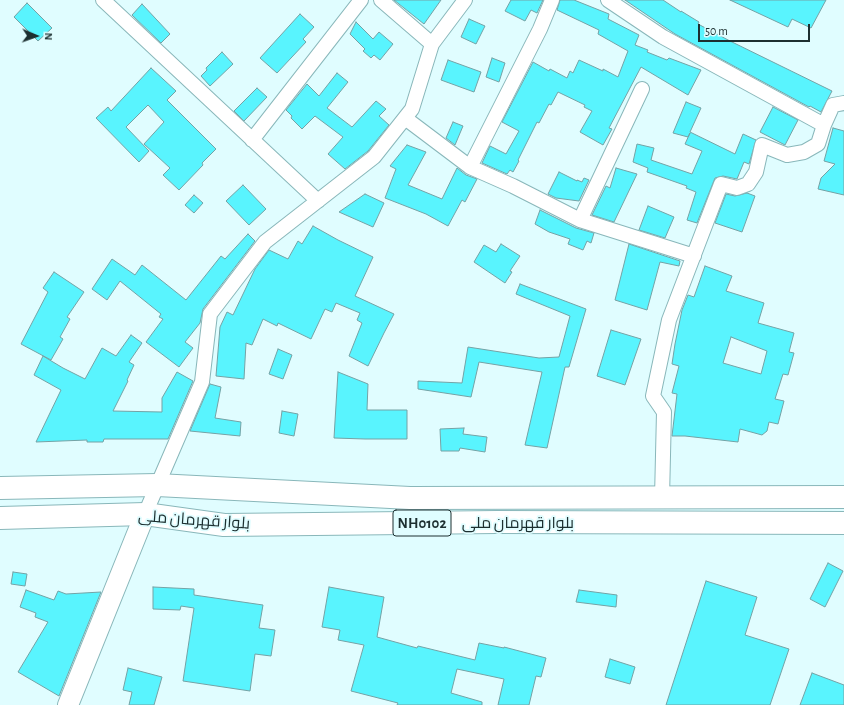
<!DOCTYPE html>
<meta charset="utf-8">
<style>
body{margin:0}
#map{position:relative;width:844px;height:705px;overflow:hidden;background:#e0fdff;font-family:"Alegreya Sans",sans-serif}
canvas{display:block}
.north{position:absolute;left:16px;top:16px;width:40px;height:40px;-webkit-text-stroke:3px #e0fdff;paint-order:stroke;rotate:92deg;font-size:11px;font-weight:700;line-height:16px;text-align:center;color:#1c2f30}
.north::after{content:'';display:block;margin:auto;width:14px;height:18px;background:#1c2f30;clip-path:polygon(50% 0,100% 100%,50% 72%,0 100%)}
.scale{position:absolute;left:698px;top:24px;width:112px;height:18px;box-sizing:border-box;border:2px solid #1c2f30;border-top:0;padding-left:5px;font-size:12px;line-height:14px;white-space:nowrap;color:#1c2f30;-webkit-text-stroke:3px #e0fdff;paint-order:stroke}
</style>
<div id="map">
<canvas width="844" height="705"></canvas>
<div class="north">N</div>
<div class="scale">50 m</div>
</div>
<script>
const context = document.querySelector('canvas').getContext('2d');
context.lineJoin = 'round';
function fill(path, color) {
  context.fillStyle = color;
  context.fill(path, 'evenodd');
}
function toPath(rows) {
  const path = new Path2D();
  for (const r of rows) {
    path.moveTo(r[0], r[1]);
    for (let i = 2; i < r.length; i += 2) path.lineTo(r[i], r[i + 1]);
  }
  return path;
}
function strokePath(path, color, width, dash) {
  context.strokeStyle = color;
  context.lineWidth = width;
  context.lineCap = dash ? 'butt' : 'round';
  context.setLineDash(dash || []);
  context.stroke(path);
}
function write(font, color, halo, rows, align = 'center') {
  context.font = font + ' "Alegreya Sans",Cairo,sans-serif';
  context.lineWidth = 3.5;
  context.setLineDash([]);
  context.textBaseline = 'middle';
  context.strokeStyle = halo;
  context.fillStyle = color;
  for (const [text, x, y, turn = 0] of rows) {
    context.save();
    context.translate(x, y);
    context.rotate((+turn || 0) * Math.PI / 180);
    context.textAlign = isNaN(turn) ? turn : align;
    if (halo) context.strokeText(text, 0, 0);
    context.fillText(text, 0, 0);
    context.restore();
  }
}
const building = toPath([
 [394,0,441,0,424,24,394,0],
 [511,0,543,0,537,13,531,10,525,21,505,11,511,0],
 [560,0,574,0,609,14,608,19,639,35,635,45,648,50,647,52,667,60,669,58,701,70,688,95,641,67,609,128,612,129,603,145,580,132,592,111,584,107,585,105,558,92,551,105,549,104,539,123,537,122,518,160,519,161,513,172,510,170,507,174,482,163,490,146,506,154,519,131,502,122,533,62,549,71,550,69,567,78,570,71,573,73,579,60,603,71,603,69,618,77,628,51,598,34,599,30,557,10,560,0],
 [625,0,663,0,681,12,681,11,699,22,698,24,730,41,832,91,821,112,810,106,809,107,675,34,625,0],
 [730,0,826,0,811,28,792,19,788,27,730,0],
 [27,3,52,28,38,41,14,17,27,3],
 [142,4,170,34,161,43,132,15,142,4],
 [300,14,314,27,303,39,306,42,277,73,260,58,300,14],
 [469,19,485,26,476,44,461,37,469,19],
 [356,22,373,39,379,32,393,44,380,60,374,55,371,58,363,51,365,49,350,34,356,22],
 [222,52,233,64,210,86,201,76,207,70,206,68,222,52],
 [492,58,505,63,499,82,486,77,492,58],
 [448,60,481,72,474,92,441,80,448,60],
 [151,68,176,91,167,100,216,149,202,163,203,165,179,190,163,175,170,168,144,144,164,122,148,105,126,127,149,151,139,162,96,118,108,107,111,111,151,68],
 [337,73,348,82,327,108,352,127,376,101,386,109,379,116,389,125,368,151,345,169,328,154,343,137,315,116,302,129,291,118,292,116,286,110,307,84,319,96,337,73],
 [257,88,267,97,244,121,234,111,257,88],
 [686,102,701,108,690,132,735,154,743,134,756,140,749,164,744,162,737,179,723,176,715,178,697,223,687,220,696,192,686,188,687,186,647,172,648,168,633,162,637,144,654,148,651,160,692,174,702,151,685,144,690,133,688,137,673,133,686,102],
 [773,107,798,120,785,145,760,132,773,107],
 [453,122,463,126,455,145,446,138,453,122],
 [833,128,844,131,844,195,818,189,821,178,835,164,824,161,833,128],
 [407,145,426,152,408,185,442,199,457,168,466,175,477,179,465,202,462,200,448,226,426,214,385,198,396,169,390,166,407,145],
 [616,168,637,174,614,222,592,215,606,186,610,188,616,168],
 [559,172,577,181,577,180,582,182,584,178,589,180,579,201,556,198,548,194,559,172],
 [243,185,266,209,249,225,226,201,243,185],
 [747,193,755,196,742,232,715,223,726,194,735,196,747,193],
 [365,194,384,203,373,227,339,212,365,194],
 [194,195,203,203,194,213,185,205,194,195],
 [648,206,674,217,665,238,639,230,648,206],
 [540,210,576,228,594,233,591,243,587,241,583,250,568,244,570,239,549,232,535,224,540,210],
 [313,226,338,240,373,257,355,296,394,314,384,333,368,366,349,356,362,323,357,320,360,313,336,303,332,312,325,309,311,339,278,323,277,326,263,319,252,345,246,343,244,379,216,376,220,327,227,312,233,315,255,269,269,250,288,259,298,241,302,244,313,226],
 [248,234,255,241,203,309,200,323,185,342,193,348,179,367,146,342,163,319,159,317,161,314,120,281,107,300,92,289,112,259,135,275,142,265,186,300,221,256,225,259,248,234],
 [501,244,520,256,510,271,512,272,505,283,474,262,484,245,496,252,501,244],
 [629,244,680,261,679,266,660,262,647,310,615,300,629,244],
 [705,266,732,276,726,291,764,303,758,323,794,333,789,352,794,353,788,375,783,374,775,399,784,401,778,424,769,422,767,431,762,435,740,429,738,442,685,436,672,436,677,394,672,393,679,366,672,364,675,344,682,310,688,295,694,297,705,266],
 [731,337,767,351,761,374,723,363,731,337],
 [54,272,84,292,67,317,70,319,60,337,63,339,51,360,21,344,48,292,43,288,54,272],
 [520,284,586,309,569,367,565,367,547,448,525,445,542,372,479,362,471,397,418,389,418,381,462,383,468,347,539,358,559,357,570,316,516,294,520,284],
 [611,330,641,339,625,385,597,376,611,330],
 [131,335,142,343,129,362,134,365,127,380,128,381,113,411,162,412,162,398,177,372,193,381,168,439,104,439,103,442,87,442,87,440,36,442,61,390,34,375,43,356,63,368,85,379,102,348,116,356,131,335],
 [278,349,292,355,283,379,269,374,278,349],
 [338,372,368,384,367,410,407,410,407,439,365,439,334,438,338,372],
 [210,384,221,387,215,418,241,422,240,436,190,431,210,384],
 [282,411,298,414,294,436,279,433,282,411],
 [464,428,463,434,487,437,485,452,460,448,459,451,441,451,440,429,464,428],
 [828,563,843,571,825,607,810,599,828,563],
 [13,572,27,574,25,586,11,584,13,572],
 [706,581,757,597,745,635,789,649,770,705,666,705,706,581],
 [153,587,194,589,194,595,263,605,259,628,275,630,271,656,255,654,250,691,183,681,194,608,181,606,180,610,153,609,153,587],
 [329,587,384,597,377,637,417,648,418,646,475,660,479,643,504,648,504,647,546,658,541,677,536,676,529,705,498,705,504,679,457,669,451,693,482,702,482,705,397,705,398,703,351,691,364,645,338,640,340,630,322,627,329,587],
 [26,590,54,600,58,591,66,594,101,592,59,696,18,672,48,622,35,617,36,613,20,607,26,590],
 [579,590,617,595,616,607,576,602,579,590],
 [610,659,635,667,630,684,605,677,610,659],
 [128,668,162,677,154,705,129,705,132,692,123,690,128,668],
 [812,673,844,685,844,705,800,705,812,673]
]);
fill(building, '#59f4fe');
strokePath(building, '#74a2a5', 1);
const street = toPath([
 [103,0,318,201],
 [381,0,432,44],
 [608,0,663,37,824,125,833,105,844,103],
 [405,118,470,167,513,186,580,220,694,256],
 [252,140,361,0],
 [470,167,540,29,552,0],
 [580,220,642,89],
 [662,498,664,412,653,396,669,320,721,184,737,188,748,184,756,172,762,145,787,155,804,152,818,144,824,125],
 [145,514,202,382,210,314,265,242,374,157,412,109,432,44,465,0]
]);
const secondary = toPath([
 [68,705,145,514]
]);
const highway = toPath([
 [0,488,157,485,410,498,844,497],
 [0,518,145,514,224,525,497,522,844,523]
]);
strokePath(street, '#89b7ba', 16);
strokePath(secondary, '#89b7ba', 22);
strokePath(highway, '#89b7ba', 24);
strokePath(street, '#fff', 14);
strokePath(secondary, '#fff', 20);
strokePath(highway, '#fff', 22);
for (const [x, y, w] of [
 [422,523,58]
]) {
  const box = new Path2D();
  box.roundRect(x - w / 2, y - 13, w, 26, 3);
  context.fillStyle = '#e0fdff';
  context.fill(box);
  strokePath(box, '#1c2f30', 1);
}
write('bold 15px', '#1c2f30', null, [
 ["NH0102",422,523]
]);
write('16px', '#1c2f30', '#e0fdff', [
 ["بلوار قهرمان ملی",194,520,4],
 ["بلوار قهرمان ملی",518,523]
]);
</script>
